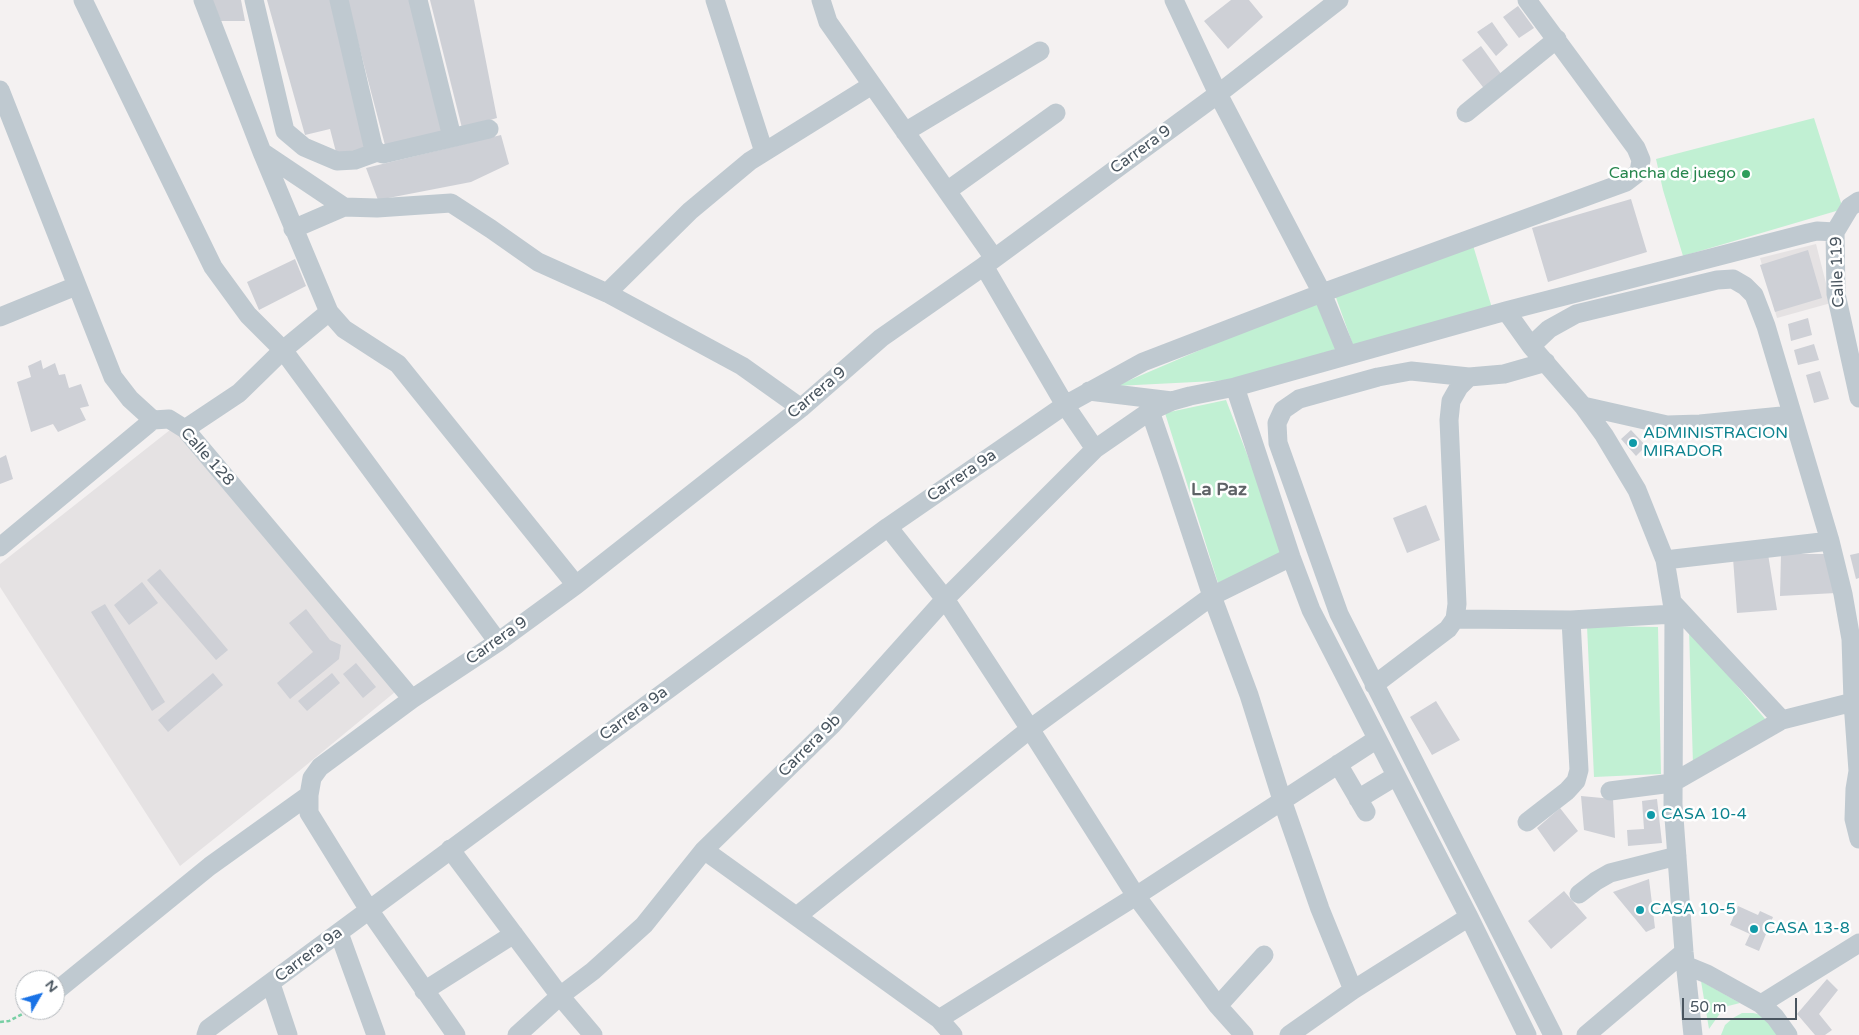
<!DOCTYPE html>
<style>
body{margin:0}
#map{position:relative;width:1859px;height:1035px;overflow:hidden;background:#f4f1f1;font-family:"Varela Round",sans-serif}
canvas{display:block}
.north{position:absolute;left:15px;top:970px;width:50px;height:50px;box-sizing:border-box;background:#fff;border:1px solid #b6bbbf;border-radius:50%;rotate:52deg;font-size:14px;font-weight:700;line-height:20px;text-align:center;color:#49555f}
.north::after{content:'';display:block;margin:auto;width:18px;height:22px;background:#1972e6;clip-path:polygon(50% 0,100% 100%,50% 72%,0 100%)}
.scale{position:absolute;left:1682px;top:998px;width:115px;height:22px;box-sizing:border-box;border:2px solid #49555f;border-top:0;padding-left:6px;font-size:15px;line-height:18px;white-space:nowrap;color:#49555f;-webkit-text-stroke:4px #fff;paint-order:stroke}
</style>
<div id="map">
<canvas width="1859" height="1035"></canvas>
<div class="north">N</div>
<div class="scale">50 m</div>
</div>
<script>
const context = document.querySelector('canvas').getContext('2d');
context.lineJoin = 'round';
function fill(path, color) {
  context.fillStyle = color;
  context.fill(path, 'evenodd');
}
function toPath(rows) {
  const path = new Path2D();
  for (const r of rows) {
    path.moveTo(r[0], r[1]);
    for (let i = 2; i < r.length; i += 2) path.lineTo(r[i], r[i + 1]);
  }
  return path;
}
function strokePath(path, color, width, dash) {
  context.strokeStyle = color;
  context.lineWidth = width;
  context.lineCap = dash ? 'butt' : 'round';
  context.setLineDash(dash || []);
  context.stroke(path);
}
function write(font, color, halo, rows, align = 'center') {
  context.font = font + ' "Varela Round",sans-serif';
  context.lineWidth = 5;
  context.setLineDash([]);
  context.textBaseline = 'middle';
  context.strokeStyle = halo;
  context.fillStyle = color;
  for (const [text, x, y, turn = 0] of rows) {
    context.save();
    context.translate(x, y);
    context.rotate((+turn || 0) * Math.PI / 180);
    context.textAlign = isNaN(turn) ? turn : align;
    if (halo) context.strokeText(text, 0, 0);
    context.fillText(text, 0, 0);
    context.restore();
  }
}
fill(toPath([
 [1816,244,1831,303,1777,318,1760,258],
 [175,426,395,692,293,776,180,866,0,587,0,564]
]), '#e5e2e3');
fill(toPath([
 [1814,118,1843,209,1683,256,1663,190,1656,159],
 [1472,242,1492,308,1353,345,1334,292],
 [1319,299,1336,349,1235,380,1116,386],
 [1226,400,1285,552,1218,583,1165,413],
 [1587,626,1658,627,1661,774,1594,777],
 [1689,629,1766,720,1693,765],
 [1701,981,1740,1003,1728,1006,1721,1012,1709,1029],
 [1742,1013,1753,1013,1762,1015,1779,1035,1721,1035,1725,1025,1733,1018]
]), '#c1f0d3');
fill(toPath([
 [212,0,241,0,245,21,221,21],
 [267,0,331,0,367,147,337,156,330,129,305,135],
 [347,0,411,0,443,131,386,149],
 [430,0,474,0,497,118,462,128],
 [1231,0,1249,0,1263,17,1228,49,1204,21],
 [1518,6,1534,28,1519,38,1503,17],
 [1492,22,1508,45,1496,56,1477,32],
 [1481,46,1504,78,1486,91,1462,60],
 [501,135,509,164,471,182,378,200,366,168],
 [1631,199,1647,252,1548,282,1532,228],
 [1808,250,1822,298,1775,312,1760,265],
 [295,259,306,286,259,310,247,282],
 [1808,318,1812,335,1791,341,1788,324],
 [1814,344,1819,360,1798,365,1794,350],
 [41,360,43,369,55,363,59,375,65,374,69,388,81,384,89,406,80,408,86,420,58,432,53,424,31,432,17,382,31,377,28,366],
 [1820,371,1829,399,1814,403,1806,375],
 [1631,430,1646,446,1636,456,1621,439],
 [6,455,13,479,0,484,0,458],
 [1426,505,1440,540,1407,553,1393,518],
 [1859,553,1859,578,1856,579,1850,555],
 [1768,554,1777,610,1737,613,1733,558],
 [1781,554,1829,554,1836,593,1780,596],
 [160,569,228,650,216,660,147,580],
 [142,582,158,603,129,625,114,605],
 [105,604,165,702,152,711,91,612],
 [306,609,330,640,341,645,339,659,290,699,277,683,313,652,289,623],
 [356,663,376,687,363,698,343,674],
 [213,673,223,685,168,732,158,720],
 [332,673,340,683,307,711,298,701],
 [1436,701,1460,740,1432,755,1410,717],
 [1581,796,1613,799,1615,838,1584,830],
 [1657,799,1662,843,1628,846,1627,830,1644,829,1642,801],
 [1560,808,1578,831,1554,852,1537,828],
 [1649,879,1655,928,1646,932,1613,892],
 [1564,891,1587,918,1551,949,1528,921],
 [1738,906,1758,915,1760,911,1773,917,1759,951,1745,945,1750,934,1730,925],
 [1827,979,1838,990,1819,1014,1832,1030,1825,1035,1815,1035,1797,1014]
]), '#ced0d6');
strokePath(toPath([
 [0,1022,9,1021,30,1010]
]), '#78cfa4', 2.5, [4, 2.5]);
strokePath(toPath([
 [83,0,213,267,248,315,283,350,498,642],
 [203,0,262,152,329,312,344,329,398,364,576,585],
 [254,0,285,131,304,147,337,161,355,160,377,152],
 [339,0,373,146,377,152,383,154,489,129],
 [418,0,452,137],
 [715,0,764,152],
 [821,0,828,22,994,258],
 [1174,0,1218,94,1322,293,1347,354],
 [0,90,113,377,130,399,153,420,169,419,185,429,412,699],
 [1466,113,1557,39],
 [905,132,1040,51],
 [262,152,344,207,377,208,451,203,491,229,538,262,607,293,742,366,801,408],
 [947,191,1056,113],
 [1859,201,1850,207,1835,232,1836,294,1859,398],
 [293,229,344,207],
 [984,266,1065,405,1095,449],
 [607,293,690,211,750,161,872,85],
 [1506,311,1531,346,1583,406,1604,435,1637,490,1665,560,1674,614,1673,804,1684,952,1693,1035],
 [0,317,76,286],
 [1531,346,1549,329,1576,314,1717,280,1733,279,1745,286,1754,295,1766,326,1830,541,1843,594,1851,639,1853,702,1858,771,1855,789,1854,819,1859,839],
 [1469,377,1411,371,1378,377,1299,399,1283,410,1277,423,1278,443,1339,614,1553,1035],
 [1235,387,1291,557,1311,610,1469,917,1527,1035],
 [1089,391,1172,401],
 [1583,406,1667,425,1700,424,1792,415],
 [1150,411,1170,469,1212,596,1249,695,1282,800,1320,909,1353,990],
 [185,429,239,393,283,350,329,312],
 [888,527,945,599,1030,729,1136,896,1218,1006,1244,1035],
 [0,547,153,420],
 [1665,560,1830,541],
 [1672,602,1782,720],
 [1455,619,1571,620,1674,614],
 [1374,685,1448,629,1455,619,1457,604,1449,420,1451,401,1459,387,1469,377,1504,374,1546,362],
 [1338,764,1366,812],
 [1610,791,1672,783,1782,720,1853,702],
 [1358,799,1396,776],
 [1527,822,1567,791,1576,781,1579,770,1571,620],
 [450,849,560,996,593,1035],
 [704,850,939,1019,953,1035],
 [1579,894,1596,881,1610,873,1677,856],
 [797,916,1030,729,1212,596,1291,557],
 [339,933,376,1035],
 [1685,965,1707,974,1761,1004,1775,1017,1788,1035],
 [271,984,288,1035],
 [424,991,514,934],
 [55,992,210,866,309,795],
 [1761,1004,1859,943],
 [1218,1006,1264,955],
 [939,1019,1136,896,1377,739],
 [206,1035,208,1029,888,527,1065,405,1143,362,1322,293,1626,182,1639,172,1641,160,1636,148,1527,0],
 [456,1035,369,910,309,813,309,795,312,778,320,767,412,699,498,642,576,585,801,408,881,338,984,266,1218,94,1339,0],
 [517,1035,560,996,593,971,644,925,704,850,833,724,945,599,1095,449,1150,411,1172,401,1190,396,1235,387,1506,311,1808,233,1817,231,1835,232],
 [1289,1035,1353,990,1469,917],
 [1586,1035,1684,952]
]), '#bfc9d0', 19);
for (const [x, y, r, color] of [
 [1746,174,5,"#2e9e5b"],
 [1633,443,5,"#0f9aa8"],
 [1651,815,5,"#0f9aa8"],
 [1640,910,5,"#0f9aa8"],
 [1754,929,5,"#0f9aa8"]
]) {
  const dot = new Path2D();
  dot.arc(x, y, r, 0, 2 * Math.PI);
  context.fillStyle = color;
  context.fill(dot);
  strokePath(dot, '#fff', 2);
}
write('16px', '#49555f', '#fff', [
 ["Carrera 9",1141,150,-36],
 ["Calle 119",1838,272,-92],
 ["Carrera 9",817,393,-40],
 ["Calle 128",207,457,48],
 ["Carrera 9a",962,476,-34],
 ["Carrera 9",497,641,-35],
 ["Carrera 9a",634,714,-36],
 ["Carrera 9b",810,746,-45],
 ["Carrera 9a",309,955,-37]
]);
write('16px', '#27864d', '#fff', [
 ["Cancha de juego",1736,174]
], 'right');
write('16px', '#0d838f', '#fff', [
 ["ADMINISTRACION",1643,434],
 ["MIRADOR",1643,452],
 ["CASA 10-4",1661,815],
 ["CASA 10-5",1650,910],
 ["CASA 13-8",1764,929]
], 'left');
write('bold 18px', '#5e6266', '#fff', [
 ["La Paz",1219,490]
]);
</script>
